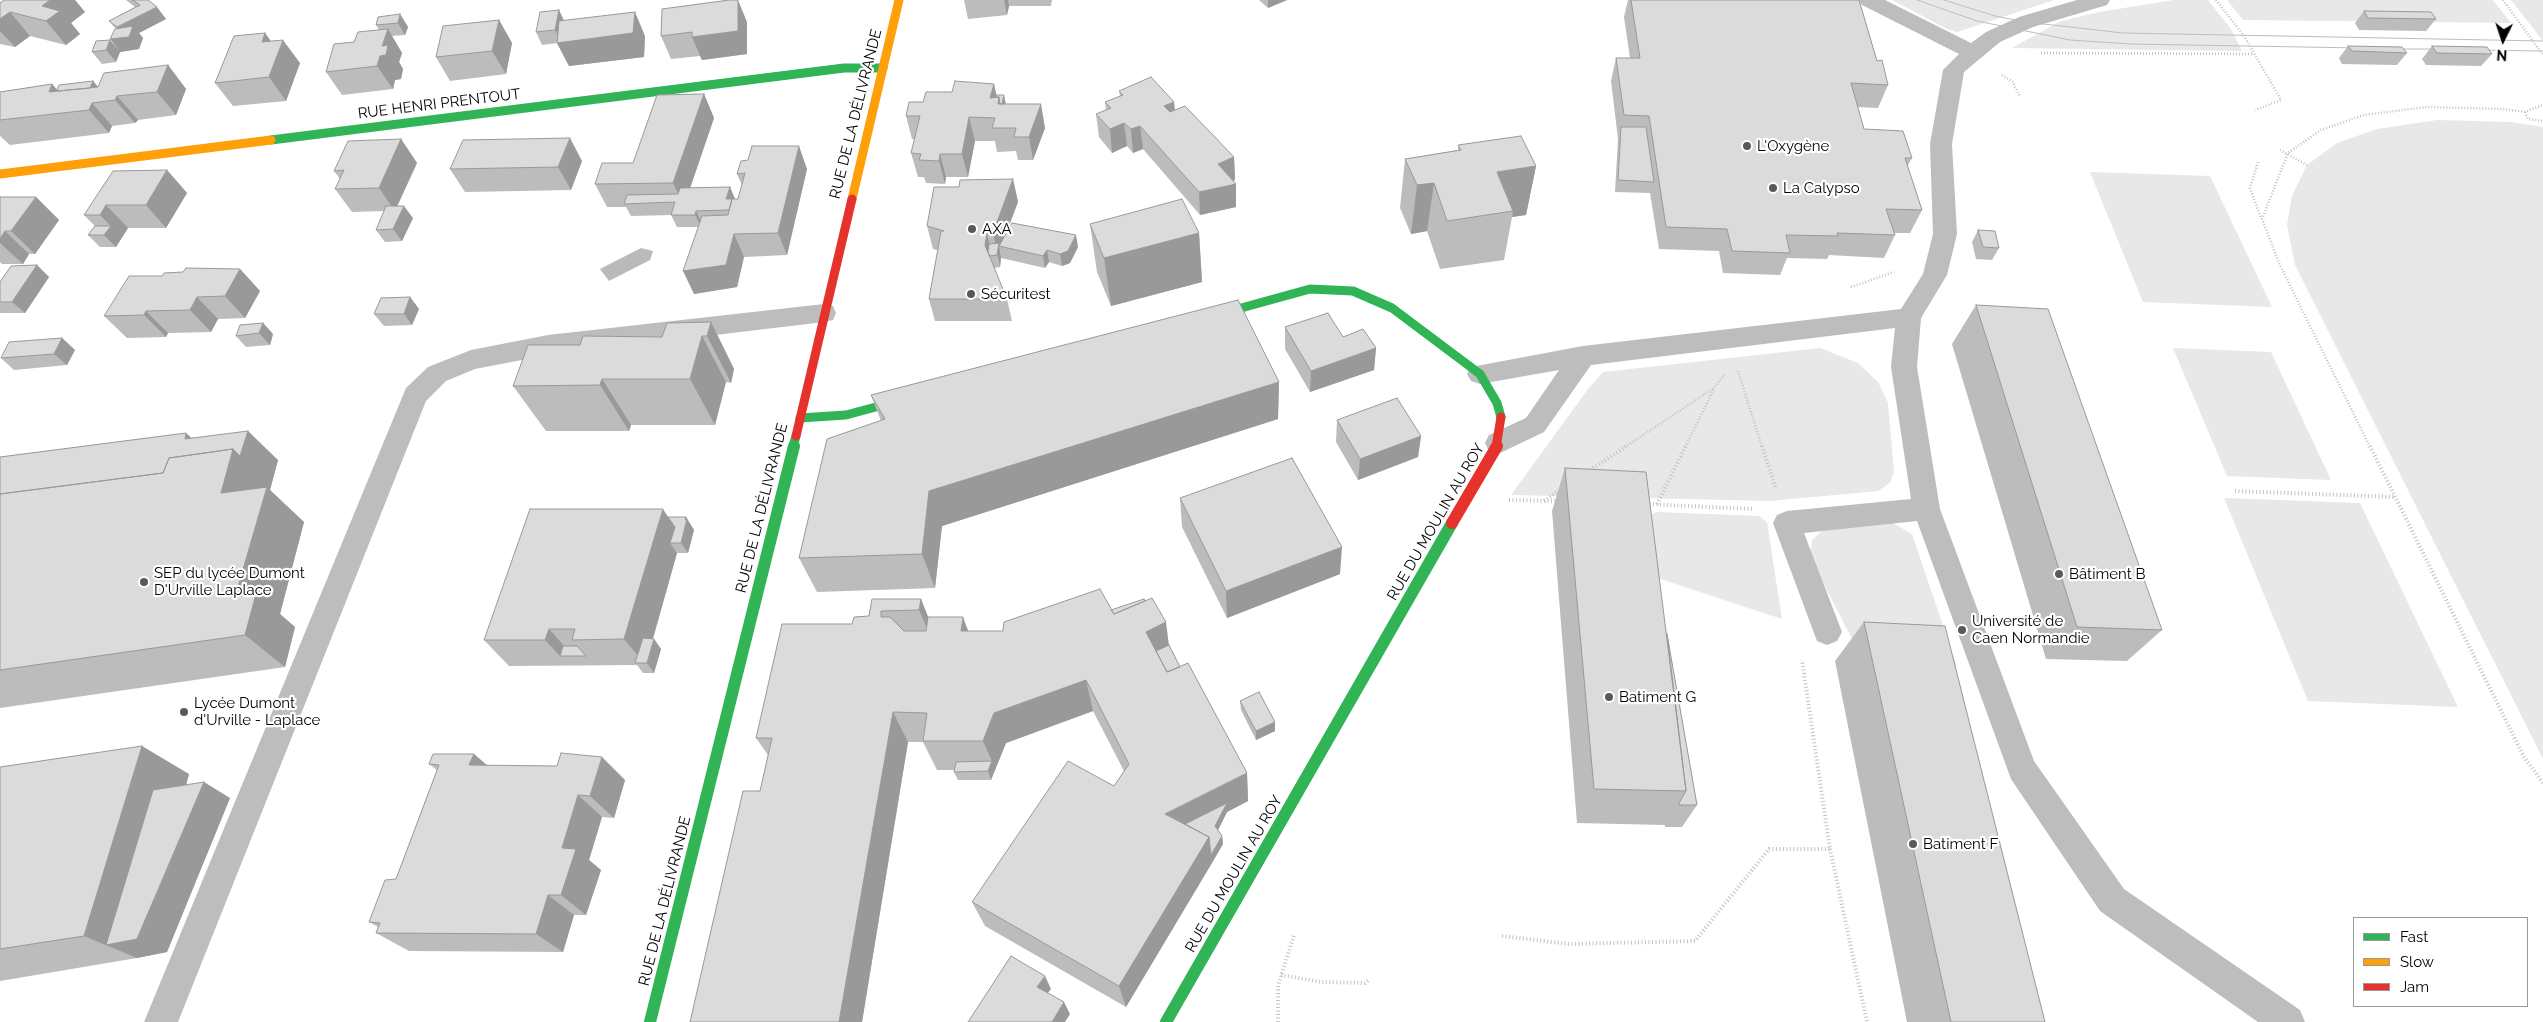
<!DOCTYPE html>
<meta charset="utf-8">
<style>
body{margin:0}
#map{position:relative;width:2543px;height:1022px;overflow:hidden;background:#fff;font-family:Raleway,sans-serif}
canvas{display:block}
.legend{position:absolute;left:2353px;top:917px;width:175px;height:90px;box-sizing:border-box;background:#fff;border:1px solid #999;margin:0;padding:6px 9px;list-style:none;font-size:15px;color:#000}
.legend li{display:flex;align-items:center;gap:10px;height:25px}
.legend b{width:25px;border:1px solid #999}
.north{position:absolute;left:2478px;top:15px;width:50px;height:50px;-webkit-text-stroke:4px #fff;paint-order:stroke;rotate:184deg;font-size:14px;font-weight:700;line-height:20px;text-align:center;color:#000}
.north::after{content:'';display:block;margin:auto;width:18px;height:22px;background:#000;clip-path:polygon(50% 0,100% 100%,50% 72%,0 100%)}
</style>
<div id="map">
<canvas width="2543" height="1022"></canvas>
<ul class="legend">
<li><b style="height:6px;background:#30b455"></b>Fast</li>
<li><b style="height:6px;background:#ff9f0a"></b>Slow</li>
<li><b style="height:6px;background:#e5322d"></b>Jam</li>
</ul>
<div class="north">N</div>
</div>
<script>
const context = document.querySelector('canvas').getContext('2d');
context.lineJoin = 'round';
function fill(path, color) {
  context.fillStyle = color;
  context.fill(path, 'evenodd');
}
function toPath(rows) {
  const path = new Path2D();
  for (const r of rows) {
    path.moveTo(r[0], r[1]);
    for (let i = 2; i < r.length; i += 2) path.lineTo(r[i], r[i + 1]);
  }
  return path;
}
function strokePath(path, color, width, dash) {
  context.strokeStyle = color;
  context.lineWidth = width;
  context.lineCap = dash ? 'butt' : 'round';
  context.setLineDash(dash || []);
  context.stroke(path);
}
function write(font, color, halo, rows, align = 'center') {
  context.font = font + ' Raleway,sans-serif';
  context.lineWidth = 4.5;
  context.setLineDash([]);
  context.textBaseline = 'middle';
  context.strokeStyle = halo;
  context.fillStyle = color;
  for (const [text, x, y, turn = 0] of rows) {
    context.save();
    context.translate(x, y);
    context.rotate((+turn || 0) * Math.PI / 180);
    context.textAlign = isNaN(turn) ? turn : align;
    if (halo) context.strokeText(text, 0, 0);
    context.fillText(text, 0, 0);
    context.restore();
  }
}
fill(toPath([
 [1892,0,2054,0,1957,32,1947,29],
 [2174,0,2208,0,2231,29,2242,51,2012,48,2061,21,2099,12],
 [2227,0,2493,0,2511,23,2243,20],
 [2511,0,2543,0,2543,41],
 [2437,120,2511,122,2543,127,2543,759,2295,265,2287,225,2292,196,2307,165,2337,143,2377,129],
 [2090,172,2210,176,2272,307,2143,302],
 [1820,348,1858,363,1878,382,1888,403,1894,472,1890,483,1878,491,1770,501,1511,495,1588,389,1603,372],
 [2173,348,2271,352,2331,480,2227,476],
 [2224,498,2360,503,2458,707,2308,701],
 [1657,512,1759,516,1767,522,1782,619,1636,571,1647,516],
 [1891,522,1912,534,1957,667,1912,665,1854,643,1810,557,1812,540,1822,531]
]), '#e8e8e8');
fill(toPath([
 [641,248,653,251,650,260,609,281,600,269]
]), '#bababa');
strokePath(toPath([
 [2216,0,2244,36,2281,100,2255,110],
 [2503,0,2543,55],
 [2041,53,2253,54],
 [2002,75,2013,82,2020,97],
 [2525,112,2528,119,2543,121],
 [2280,150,2307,165],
 [2258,162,2250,188,2261,218],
 [1851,287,1894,272],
 [1738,371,1762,447],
 [1625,447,1714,388,1725,374],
 [1685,447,1714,389],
 [2370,447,2279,263,2262,219,2288,153,2321,130,2364,115,2427,107,2502,109,2525,112,2543,105]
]), '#c2c2c2', 2.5, [1, 2]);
strokePath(toPath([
 [1762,446,1776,489],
 [2370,446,2524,757,2543,783],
 [1590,470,1627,446],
 [2235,491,2395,497],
 [1509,500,1558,501],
 [1544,501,1560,490],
 [1646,504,1752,509],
 [1657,504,1686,446],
 [1830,849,1867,1022],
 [1502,936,1569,944,1695,941,1769,849,1830,849,1802,660],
 [1281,975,1321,982,1365,983,1370,979],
 [1278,1022,1278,986,1294,935]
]), '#c2c2c2', 4, [1, 2.5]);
fill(toPath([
 [1859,0,1885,0,1971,43,1986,32,2019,17,2077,0,2110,0,2107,5,2033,27,2000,42,1964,72,1952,144,1957,234,1947,275,1921,318,1917,367,1940,509,2034,761,2124,889,2300,1010,2305,1022,2258,1022,2100,911,2011,779,1917,521,1804,533,1842,632,1837,641,1827,645,1817,641,1773,523,1777,515,1787,511,1911,499,1891,367,1895,328,1591,365,1544,432,1498,454,1489,451,1485,443,1489,435,1526,418,1559,370,1480,384,1471,381,1467,374,1471,367,1583,346,1901,309,1923,274,1933,234,1930,144,1943,70,1959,54,1862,5,1859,0],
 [824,304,833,306,836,313,833,320,824,322,548,355,475,369,446,381,426,401,178,1022,144,1022,406,388,428,367,471,350,548,335,824,304]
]), '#bdbdbd');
strokePath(toPath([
 [271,140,844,68,883,68],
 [1205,318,1310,289,1353,291,1392,308,1480,374,1497,403,1501,417],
 [800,418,846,415,913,397],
 [793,447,796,436]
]), '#30b455', 9);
strokePath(toPath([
 [650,1022,794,446],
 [1166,1022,1452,523]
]), '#30b455', 12);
strokePath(toPath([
 [0,174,271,140],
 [852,199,899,0]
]), '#ff9f0a', 9);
strokePath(toPath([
 [796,436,852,199],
 [1496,447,1501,417]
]), '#e5322d', 9);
strokePath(toPath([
 [1452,523,1497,446]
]), '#e5322d', 12);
strokePath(toPath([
 [1917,0,1977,21,2070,40,2131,44,2361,48],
 [1944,0,1995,16,2026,22,2123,33,2543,41],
 [2391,49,2443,49],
 [2476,50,2543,51]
]), '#bdbdbd', 1);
fill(toPath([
 [4,0,75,0,85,12,71,23,80,34,66,45,30,36,15,47,0,44,0,3],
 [126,0,148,0,166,19,139,33,143,38,139,49,120,52,116,29,109,21,135,7],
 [964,0,1052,0,1051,6,1009,6,1007,15,968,19],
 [1259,0,1287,0,1268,8],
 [1628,0,1859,0,1877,61,1888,85,1878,108,1857,107,1864,129,1912,158,1907,167,1922,210,1910,233,1895,233,1895,235,1884,258,1829,255,1827,259,1787,258,1780,275,1723,273,1719,251,1659,249,1650,193,1615,192,1618,139,1611,81,1616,58,1630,58,1624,17],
 [559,10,564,21,645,36,644,57,569,66,557,43,542,45,536,32],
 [2364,11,2436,19,2426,31,2359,30,2355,23],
 [400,14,408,27,405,35,392,36,402,53,399,62,403,69,401,79,395,80,393,89,342,95,326,72,354,42,379,30,376,25],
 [499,20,512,43,506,74,450,81,436,57],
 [747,22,747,54,702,60,700,56,671,59,661,36],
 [265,33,270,41,300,63,286,101,233,106,215,83],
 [96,41,120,52,116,62,102,64,92,52],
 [2348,46,2407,53,2397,65,2342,64,2339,58],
 [2432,46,2492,54,2481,66,2426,65,2422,59],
 [168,65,186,89,176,115,138,120,135,123,112,126,109,133,10,145,0,136,0,92,52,84,57,90,93,81,98,87],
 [994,84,996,95,1004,95,1006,104,1045,128,1033,160,1018,160,1016,151,997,152,995,141,975,141,968,177,946,177,945,184,926,183,924,177,918,177,911,153,915,139,912,139,906,116,923,102,952,92],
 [1119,91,1174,102,1175,110,1234,157,1235,180,1233,180,1236,184,1236,207,1200,215,1143,149,1133,153,1127,146,1112,153,1099,137,1096,114,1106,110,1105,102,1120,96],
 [704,94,714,118,690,188,730,187,735,199,738,199,742,185,737,174,807,169,787,255,744,257,737,287,694,294,698,227,677,227,671,215,631,216,626,207,607,207,595,184,633,163],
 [401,139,417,163,397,206,413,218,402,241,385,242,376,230,384,211,352,212,335,189,340,179,334,171],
 [1458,145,1536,166,1526,215,1512,217,1504,260,1440,269,1427,231,1411,234,1400,208,1405,159,1458,150],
 [582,161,571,190,465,192,450,169],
 [167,170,187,193,166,228,128,228,116,247,100,247,88,235,95,226,84,215],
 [1013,179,1018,202,1007,231,1078,247,1070,263,1062,266,1049,262,1045,268,1001,258,1000,267,994,268,1007,299,1012,321,935,321,929,299,938,250,933,249,927,226,959,187],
 [0,197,36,197,59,220,35,254,29,254,23,264,2,264,0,262],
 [1090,224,1199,233,1202,282,1111,306,1097,272],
 [1978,230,1999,248,1992,260,1976,259,1972,242],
 [37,265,49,277,25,313,0,313,0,282],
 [240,269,260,291,245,318,218,319,211,332,168,333,166,337,127,338,104,316,162,276,183,272],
 [410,297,419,309,412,325,384,326,374,314],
 [1976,305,2162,630,2127,661,2046,659,1952,344],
 [711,322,734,369,731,383,726,382,715,425,631,425,629,431,546,431,513,386,580,345,662,337],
 [263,323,273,334,270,345,246,347,236,336],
 [1285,327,1343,337,1376,348,1374,370,1310,392,1285,349],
 [62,338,75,350,67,365,14,370,1,358],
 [1279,382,1278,419,942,526,935,588,817,592,799,558,881,421,871,395],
 [1337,420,1421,436,1418,457,1358,480,1336,442],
 [186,433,191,438,278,460,270,490,304,522,280,614,295,627,285,667,0,708,0,457],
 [1565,468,1667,634,1697,805,1682,827,1665,827,1665,825,1577,823,1552,511],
 [1180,498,1340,574,1227,618,1182,527],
 [668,517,686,517,694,530,688,553,677,553,653,639,654,639,661,649,654,673,643,673,637,665,509,666,484,640],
 [872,599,921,599,928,617,969,631,1003,631,1111,610,1169,645,1180,667,1247,773,1248,801,1227,812,1218,830,1222,836,1223,844,1126,1007,985,926,972,902,1114,786,1124,771,1093,711,1006,743,991,780,958,780,954,772,954,770,937,770,923,742,908,742,862,1022,690,1022,760,791,768,755,756,738,852,624,869,616],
 [1864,622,2045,1022,1907,1022,1835,661],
 [1240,701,1275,722,1275,731,1256,740,1241,710],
 [474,754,487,765,625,780,614,818,602,817,589,860,601,870,586,915,574,915,563,952,409,951,376,933,378,927,369,922,396,879,437,770,429,764],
 [0,767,189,774,186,785,230,798,167,952,137,958,0,981]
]), '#bcbcbc');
fill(toPath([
 [50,0,75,0,85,12,71,23,80,34,66,45,46,21,42,6],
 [738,0,747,22,747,54,702,60,692,37],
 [1004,0,1008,0,1009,6,1007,15],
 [1268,0,1287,0,1268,8],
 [157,7,166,19,139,33,143,38,139,49,120,52,110,39,126,37,117,27],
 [559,10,565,23,635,12,645,36,644,57,569,66,557,43,561,42,555,30],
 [10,12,30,36,15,47,0,31,0,19],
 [400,14,408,27,405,35,398,23],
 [499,20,512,43,506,74,492,51],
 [388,29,402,53,399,62,403,69,401,79,395,80,393,89,377,66],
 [265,33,279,52,283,40,300,63,286,101,269,77,262,42],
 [110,40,120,52,116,62,106,50],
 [168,65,186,89,176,115,157,92],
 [93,81,103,93,100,102,92,103,112,126,109,133,89,110,68,112,49,92,52,84,68,102,84,100],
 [994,84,998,103,999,97,1004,95,1006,107,1003,127,990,98],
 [704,94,714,118,684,206,673,183],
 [117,96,138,120,135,123,115,100],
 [1174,102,1176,126,1164,106],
 [1041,104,1045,128,1033,160,1029,137],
 [969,117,975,141,968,177,962,154],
 [1124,123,1127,146,1112,153,1110,129],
 [1140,126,1143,149,1133,153,1131,129],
 [570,138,582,161,571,190,558,167],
 [401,139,417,163,395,211,379,188],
 [799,146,807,169,787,255,778,233],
 [940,154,946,177,945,184,939,161],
 [1234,157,1235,180,1219,187,1218,164],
 [1536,166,1526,215,1512,217,1513,211,1497,172],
 [167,170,187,193,166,228,146,205],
 [1013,179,1018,202,1001,246,999,246,1001,258,1000,267,993,233],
 [1434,183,1427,231,1411,234,1417,185],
 [1236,184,1236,207,1200,215,1199,192],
 [730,187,735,199,726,199],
 [36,197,59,220,35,254,11,231],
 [106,205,128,228,116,247,104,235,111,226,100,215],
 [404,206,413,218,402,241,393,229],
 [696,211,702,223,701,227,695,215],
 [5,231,29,254,23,264,0,243,0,239],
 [987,233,992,256,988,256,985,245],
 [1199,233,1202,282,1111,306,1104,258],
 [734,234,744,257,737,287,694,294,683,271],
 [1076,235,1078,247,1070,263,1062,266,1060,254],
 [1047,250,1049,262,1045,268,1043,256],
 [37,265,49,277,25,313,12,302],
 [240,269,260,291,245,318,225,296],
 [197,297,218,319,211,332,190,310],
 [410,297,419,309,412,325,404,314],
 [146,311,168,333,166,337,144,315],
 [711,322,734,369,731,383,707,336],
 [263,323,273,334,270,345,259,333],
 [702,336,726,382,715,425,690,379],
 [62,338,75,350,67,365,54,354],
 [1376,348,1374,370,1310,392,1311,371],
 [602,379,631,425,629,431,600,385],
 [1279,382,1278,419,942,526,935,588,922,554,929,491],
 [248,431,278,460,270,490,304,522,280,614,295,627,285,667,245,635,235,597,221,493,233,449],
 [186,433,214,459,185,439],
 [1421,436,1418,457,1358,480,1360,459],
 [663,509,681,537,670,543,677,553,646,663,644,663,624,639],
 [686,517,694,530,688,553,681,543],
 [1342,547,1340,574,1227,618,1226,591],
 [921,599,934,632,929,633,919,610],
 [963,617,975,649,961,631],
 [1166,622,1170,654,1153,662,1118,637],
 [549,629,572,655,560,656,545,640],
 [654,639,661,649,654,673,647,663],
 [1086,680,1093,711,1006,743,991,780,988,771,992,761,983,741,994,713],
 [893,712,908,742,862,1022,839,1022],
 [1275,722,1275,731,1256,740,1256,731],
 [142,746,189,774,153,903,204,782,230,798,167,952,137,958,84,936],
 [474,754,501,778,469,765],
 [602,757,625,780,614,818,590,796],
 [1247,773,1248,801,1227,812,1216,834,1215,826,1177,837,1165,814],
 [578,795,602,817,589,860,601,870,586,915,561,895,562,848],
 [1222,836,1223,844,1212,863,1211,855],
 [1209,837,1212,863,1126,1007,1119,986],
 [548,895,574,915,563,952,536,934],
 [1045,976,1051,989,1043,999,1037,987],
 [1064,1002,1070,1014,1065,1022,1052,1022]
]), '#999');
const building = toPath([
 [4,0,50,0,42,6,60,11,46,21,10,12,0,19,0,3,4,0],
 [133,0,148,0,157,7,117,27,109,21,140,5,133,0],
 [729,0,738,0,738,31,692,37,692,32,661,36,662,9,729,0],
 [1631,0,1859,0,1877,61,1882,60,1888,85,1851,83,1864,129,1903,131,1912,158,1905,158,1922,210,1886,209,1895,235,1837,233,1838,236,1786,235,1790,253,1732,251,1727,229,1666,227,1649,116,1624,115,1616,58,1640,58,1631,0],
 [559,10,555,30,536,32,540,12,559,10],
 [2364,11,2431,12,2436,19,2368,18,2364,11],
 [635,12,633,33,557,43,559,21,635,12],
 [400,14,398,23,376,25,378,17,400,14],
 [499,20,492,51,436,57,443,26,499,20],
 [133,26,129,37,110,39,115,29,133,26],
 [388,29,382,46,388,45,386,55,380,56,377,66,326,72,334,44,354,42,358,32,388,29],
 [265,33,262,42,283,40,269,77,215,83,234,36,265,33],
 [110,40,106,50,92,52,96,41,110,40],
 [2348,46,2402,47,2407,53,2352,51,2348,46],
 [2432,46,2487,47,2492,54,2437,53,2432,46],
 [168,65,157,92,117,96,115,100,92,103,89,110,0,120,0,92,52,84,49,92,98,87,104,73,168,65],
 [1151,77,1174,102,1164,106,1170,112,1185,106,1234,157,1218,164,1236,184,1199,192,1140,126,1131,129,1124,123,1110,129,1096,114,1111,108,1105,102,1123,95,1119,91,1151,77],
 [93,81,90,88,58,91,57,90,59,85,93,81],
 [955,81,994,84,990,98,999,97,998,104,1041,104,1029,137,1014,137,1016,128,992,128,995,118,969,117,962,154,940,154,939,161,919,160,921,154,911,153,920,116,906,116,909,102,923,102,926,92,952,92,955,81],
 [704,94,673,183,595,184,602,163,633,163,657,95,704,94],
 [996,95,1004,95,1002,104,1000,104,999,97,996,97,996,95],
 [1621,127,1646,127,1654,182,1618,180,1621,127],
 [1521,136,1536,166,1497,172,1513,211,1447,221,1434,183,1417,185,1405,159,1461,150,1458,145,1521,136],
 [570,138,558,167,450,169,463,140,570,138],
 [401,139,379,188,335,189,344,170,334,171,348,141,401,139],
 [752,146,799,146,778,233,734,234,726,265,683,271,702,216,728,215,732,199,738,199,745,173,737,174,741,161,748,160,752,146],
 [167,170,146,205,106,205,100,215,84,215,113,171,167,170],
 [1013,179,993,233,987,233,985,245,1007,299,929,299,941,231,944,231,927,226,934,187,959,187,960,180,1013,179],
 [730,187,726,199,732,199,729,210,696,211,695,215,671,215,675,202,624,204,627,195,678,194,680,188,730,187],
 [0,197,36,197,11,231,5,231,0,239,0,197],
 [1182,199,1199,233,1104,258,1090,224,1182,199],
 [386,206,404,206,393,229,376,230,386,206],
 [1012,223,1076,235,1068,251,1060,254,1047,250,1043,256,999,246,1012,223],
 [95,226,111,226,104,235,88,235,95,226],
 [1978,230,1995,231,1999,248,1983,247,1978,230],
 [999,243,997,255,990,256,988,252,989,244,999,243],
 [37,265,12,302,0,302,0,282,11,266,37,265],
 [186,268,240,269,225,296,197,297,190,310,146,311,144,315,104,316,129,276,162,276,164,273,183,272,186,268],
 [410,297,404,314,374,314,381,298,410,297],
 [1238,300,1279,382,929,491,922,554,799,558,827,439,885,419,871,395,1238,300],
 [1976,305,2048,309,2162,630,2077,627,1976,305],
 [1328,313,1343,337,1363,329,1376,348,1311,371,1285,327,1328,313],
 [711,322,707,336,702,336,690,379,602,379,600,385,513,386,528,345,580,345,583,336,662,337,667,323,711,322],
 [263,323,259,333,236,336,240,325,263,323],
 [62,338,54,354,1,358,9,342,62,338],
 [1397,398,1421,436,1360,459,1337,420,1397,398],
 [248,431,240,456,233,449,169,458,163,473,0,494,0,457,186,433,185,439,248,431],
 [233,449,221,493,267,487,235,597,256,594,245,635,0,670,0,494,163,473,169,458,233,449],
 [1292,458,1342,547,1226,591,1180,498,1292,458],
 [1565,468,1646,472,1686,791,1594,789,1565,468],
 [530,509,663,509,624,639,572,640,575,629,549,629,545,640,484,640,530,509],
 [668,517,686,517,685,520,687,519,681,543,670,543,675,527,668,517],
 [1100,589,1114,614,1152,598,1166,622,1146,632,1167,672,1188,663,1247,773,1165,814,1209,837,1119,986,972,902,1068,761,1114,786,1129,764,1086,680,994,713,983,741,923,741,927,713,893,712,839,1022,690,1022,743,791,760,791,772,738,756,738,782,624,852,624,854,617,869,616,872,599,921,599,919,610,881,611,881,617,890,617,904,631,926,631,928,617,963,617,961,631,1003,631,1004,622,1100,589],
 [1144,599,1145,601,1114,614,1111,610,1144,599],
 [1864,622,1945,626,2045,1022,1951,1022,1864,622],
 [1667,634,1697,805,1679,805,1679,803,1686,791,1667,634],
 [643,638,654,639,647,663,635,663,643,638],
 [1169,645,1180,667,1167,672,1156,651,1169,645],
 [563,646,577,646,586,656,560,656,563,646],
 [1259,692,1275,722,1256,731,1240,701,1259,692],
 [142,746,84,936,0,949,0,767,142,746],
 [561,753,602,757,590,796,578,795,562,848,576,849,561,895,548,895,536,934,376,933,380,923,369,922,385,880,396,879,439,765,429,764,433,754,474,754,469,765,557,766,561,753],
 [992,761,988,771,954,772,956,762,992,761],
 [204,782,137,939,106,945,153,790,204,782],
 [1227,803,1215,826,1222,836,1211,855,1209,837,1185,824,1227,803],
 [1011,956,1045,976,1037,987,1064,1002,1052,1022,968,1022,1011,956]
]);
fill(building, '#dbdbdb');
strokePath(building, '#999', 1);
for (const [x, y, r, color] of [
 [1747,146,5,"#595959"],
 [1773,188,5,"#595959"],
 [972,229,5,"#595959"],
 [971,294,5,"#595959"],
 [2059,574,5,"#595959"],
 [144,582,5,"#595959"],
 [1962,630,5,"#595959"],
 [1609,697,5,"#595959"],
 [184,712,5,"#595959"],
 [1913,844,5,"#595959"]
]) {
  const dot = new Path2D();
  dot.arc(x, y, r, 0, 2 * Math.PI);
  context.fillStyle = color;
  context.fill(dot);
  strokePath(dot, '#fff', 2);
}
write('15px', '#000', '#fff', [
 ["RUE HENRI PRENTOUT",439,104,-7],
 ["RUE DE LA DÉLIVRANDE",856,114,-76],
 ["RUE DE LA DÉLIVRANDE",762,508,-76],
 ["RUE DU MOULIN AU ROY",1436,522,-60],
 ["RUE DU MOULIN AU ROY",1234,874,-60],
 ["RUE DE LA DÉLIVRANDE",665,901,-76]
]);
write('15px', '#000', '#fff', [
 ["L'Oxygène",1757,146],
 ["La Calypso",1783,188],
 ["AXA",982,229],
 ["Sécuritest",981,294],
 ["SEP du lycée Dumont",154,573],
 ["D'Urville Laplace",154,590],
 ["Bâtiment B",2069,574],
 ["Université de",1972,621],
 ["Caen Normandie",1972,638],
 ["Batiment G",1619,697],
 ["Lycée Dumont",194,703],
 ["d'Urville - Laplace",194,720],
 ["Batiment F",1923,844]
], 'left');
</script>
